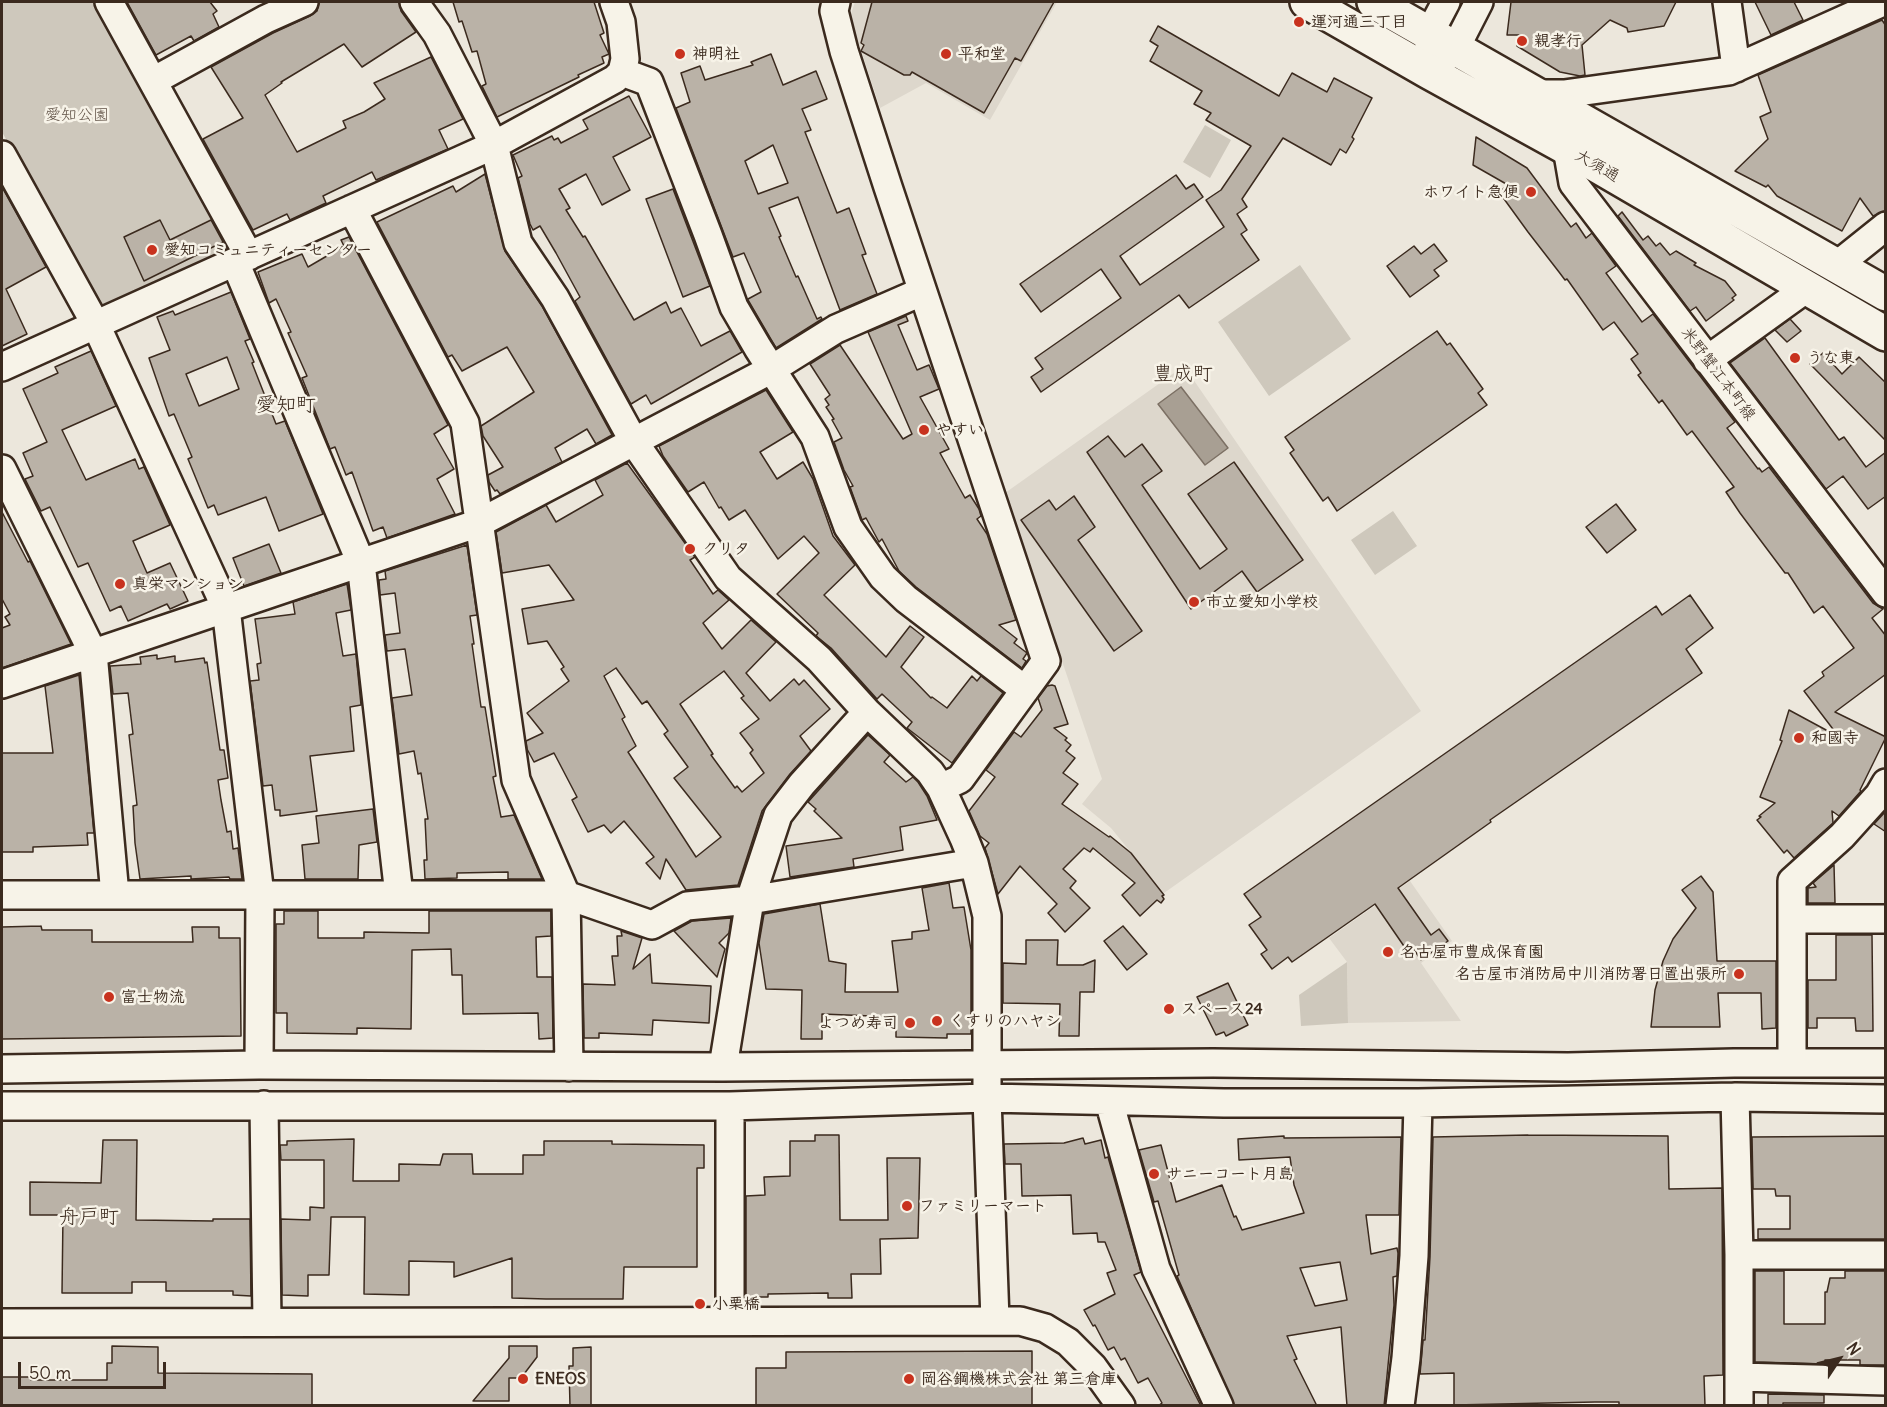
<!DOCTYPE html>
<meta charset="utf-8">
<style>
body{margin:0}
#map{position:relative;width:1887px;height:1407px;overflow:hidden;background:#ece7dc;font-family:Delius,sans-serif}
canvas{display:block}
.frame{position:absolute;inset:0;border:3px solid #3b2a1e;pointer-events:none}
.north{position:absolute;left:1809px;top:1329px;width:60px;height:60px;-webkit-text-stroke:4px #f7f3e8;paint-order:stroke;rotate:55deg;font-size:16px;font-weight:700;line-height:24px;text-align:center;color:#3b2a1e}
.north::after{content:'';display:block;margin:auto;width:21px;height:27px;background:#3b2a1e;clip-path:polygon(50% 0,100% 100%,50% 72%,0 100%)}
.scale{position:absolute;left:18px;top:1362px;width:148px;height:27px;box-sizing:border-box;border:3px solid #3b2a1e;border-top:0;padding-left:8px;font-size:18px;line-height:21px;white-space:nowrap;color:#3b2a1e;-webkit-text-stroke:4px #f7f3e8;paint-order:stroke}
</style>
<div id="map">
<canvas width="1887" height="1407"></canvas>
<div class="frame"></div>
<div class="north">N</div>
<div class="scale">50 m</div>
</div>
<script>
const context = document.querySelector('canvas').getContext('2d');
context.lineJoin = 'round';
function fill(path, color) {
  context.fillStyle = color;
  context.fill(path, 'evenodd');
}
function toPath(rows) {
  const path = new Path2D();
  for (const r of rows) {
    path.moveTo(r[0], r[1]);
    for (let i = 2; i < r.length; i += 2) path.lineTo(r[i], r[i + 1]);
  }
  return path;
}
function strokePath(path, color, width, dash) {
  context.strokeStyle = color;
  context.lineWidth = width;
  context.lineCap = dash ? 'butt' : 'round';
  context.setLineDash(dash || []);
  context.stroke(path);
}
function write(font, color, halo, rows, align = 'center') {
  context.font = font + ' Delius,"Klee One",sans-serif';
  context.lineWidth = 5;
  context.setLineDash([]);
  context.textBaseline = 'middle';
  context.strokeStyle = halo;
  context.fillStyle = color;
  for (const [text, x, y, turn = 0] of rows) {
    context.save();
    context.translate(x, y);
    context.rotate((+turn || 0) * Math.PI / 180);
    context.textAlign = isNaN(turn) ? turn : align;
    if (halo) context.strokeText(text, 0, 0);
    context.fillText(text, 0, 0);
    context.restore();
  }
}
fill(toPath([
 [855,2,1057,2,990,120,926,83,880,108,850,17],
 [1184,366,1421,711,1164,893,1111,828,1082,804,1102,779,1005,493],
 [1410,881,1452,941,1421,963,1461,1021,1348,1023,1347,962,1329,938]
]), '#ddd7cc');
fill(toPath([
 [2,2,99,2,230,240,227,249,99,306,2,132],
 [1205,125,1231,140,1210,178,1183,162],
 [1300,265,1351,339,1269,396,1218,322],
 [1393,511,1417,546,1375,575,1351,540],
 [1347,962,1348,1023,1301,1026,1299,995]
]), '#cec8bc');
const water = toPath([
 [1181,387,1228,448,1205,465,1158,404,1181,387]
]);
fill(water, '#a89f93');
strokePath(water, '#7c7064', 1.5);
const building = toPath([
 [127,2,210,2,217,11,213,14,219,27,194,41,191,36,156,55,127,2],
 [319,2,399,2,401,11,416,32,362,67,344,44,281,82,282,83,265,95,297,152,346,128,343,121,364,112,385,99,374,83,431,57,463,119,439,130,448,149,376,180,372,172,323,196,326,203,290,220,287,214,253,230,203,139,243,118,211,67,273,33,310,16,317,11,319,2],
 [453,2,594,2,604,33,600,35,609,54,602,57,604,63,578,75,579,77,497,117,482,86,486,84,477,51,472,52,462,21,459,22,453,2],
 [872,2,1054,2,1021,61,1015,58,984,113,912,72,910,75,904,75,861,51,864,45,861,43,872,2],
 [1511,2,1676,2,1664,26,1628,32,1627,28,1610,20,1582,45,1585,75,1580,76,1560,72,1517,46,1519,35,1507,35,1511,2],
 [1755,2,1794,2,1803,20,1771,35,1755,2],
 [1882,20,1886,26,1886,211,1873,216,1860,198,1842,231,1777,196,1768,185,1766,187,1735,171,1768,139,1760,117,1771,112,1758,75,1882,20],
 [1158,26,1279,96,1292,73,1327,92,1334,78,1372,98,1352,137,1354,139,1346,153,1340,149,1331,165,1283,138,1242,199,1247,207,1237,214,1247,230,1241,234,1259,260,1189,308,1179,295,1041,392,1031,377,1043,369,1035,358,1121,298,1101,269,1041,312,1020,284,1176,175,1186,189,1194,184,1203,197,1120,256,1140,285,1224,227,1206,200,1221,190,1251,146,1206,120,1211,113,1194,104,1202,91,1150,61,1158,46,1150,41,1158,26],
 [771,54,783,85,816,71,827,99,802,109,811,130,805,132,837,213,849,208,866,254,862,255,877,294,840,310,798,197,769,208,781,236,779,237,796,277,798,276,817,319,821,317,822,319,776,348,748,300,748,299,761,292,744,253,733,257,676,108,690,102,681,73,700,66,705,80,753,65,751,62,771,54],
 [773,145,788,183,758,194,745,161,773,145],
 [629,96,651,137,613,157,630,190,602,205,586,174,559,189,570,208,566,210,583,237,585,236,634,320,666,302,671,313,681,308,701,346,730,331,742,352,651,404,646,395,631,404,575,301,580,297,556,253,540,226,533,230,530,224,518,178,522,176,513,155,552,136,554,140,558,138,561,143,588,129,583,120,629,96],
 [1476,137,1527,168,1571,227,1576,223,1586,238,1592,233,1616,266,1606,273,1642,322,1653,314,1735,422,1727,428,1758,469,1759,468,1762,472,1769,467,1873,603,1883,609,1872,618,1886,636,1886,674,1835,712,1886,737,1860,790,1861,791,1839,816,1832,811,1833,823,1794,858,1787,850,1784,853,1757,820,1761,817,1759,816,1775,803,1760,797,1782,741,1780,740,1789,710,1839,737,1804,691,1824,676,1822,672,1854,648,1823,606,1814,613,1788,573,1785,573,1740,513,1726,492,1734,487,1692,431,1687,435,1662,400,1659,403,1638,375,1641,373,1631,359,1638,354,1614,322,1603,330,1567,279,1565,280,1559,272,1528,232,1499,192,1508,185,1473,165,1476,137],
 [485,174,505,251,542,306,612,435,596,444,587,429,555,448,562,462,500,494,497,490,495,491,489,482,488,475,503,467,483,436,481,426,534,392,507,347,462,371,452,355,448,357,377,222,453,186,456,192,485,174],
 [2,187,46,267,6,289,27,334,2,346,2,187],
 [673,189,710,286,683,297,646,199,673,189],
 [1622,212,1643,240,1648,236,1656,246,1660,243,1670,255,1676,251,1696,263,1694,265,1725,281,1736,295,1732,298,1734,300,1706,321,1696,307,1690,311,1618,216,1622,212],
 [160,220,170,240,211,220,223,242,144,281,124,237,160,220],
 [349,237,448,425,434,434,454,469,437,479,455,514,387,538,383,527,373,531,352,472,346,475,335,447,330,449,302,378,307,376,288,333,291,332,276,299,269,303,258,272,302,254,308,267,344,246,341,240,349,237],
 [1434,244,1447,261,1434,270,1439,276,1410,297,1387,266,1414,246,1421,254,1434,244],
 [231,292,250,339,245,341,254,362,252,363,276,424,285,421,323,514,279,531,266,497,218,515,214,505,208,508,188,459,192,457,174,414,169,416,149,358,170,350,157,317,173,311,175,315,231,292],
 [227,357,239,389,199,406,186,374,227,357],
 [906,316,908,321,898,325,917,370,929,365,939,389,920,397,949,449,940,453,965,498,970,495,979,509,981,516,977,519,987,534,1016,620,999,625,1017,639,1014,643,1027,653,1023,659,1026,661,1022,668,916,587,899,571,882,539,879,542,866,518,862,520,850,487,853,486,844,470,834,442,842,438,832,420,834,419,826,407,829,405,825,399,830,395,810,364,840,345,903,439,912,434,868,332,906,316],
 [1790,319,1801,331,1787,342,1775,330,1790,319],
 [1437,331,1447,345,1450,343,1483,389,1478,393,1487,405,1337,511,1328,497,1323,501,1290,453,1294,450,1285,437,1437,331],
 [1765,338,1839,440,1844,437,1866,467,1886,452,1886,496,1868,509,1843,476,1826,489,1730,363,1765,338],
 [91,351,116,406,62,430,86,480,135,459,139,469,144,467,170,525,133,541,147,573,170,563,188,601,170,609,167,604,128,621,121,606,110,611,88,563,78,567,50,507,41,511,25,479,33,476,23,453,47,442,23,389,58,373,55,367,91,351],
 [1823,353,1842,374,1859,357,1886,383,1886,441,1810,364,1823,353],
 [766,390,793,432,760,452,777,479,803,462,813,479,833,536,855,565,824,595,886,657,910,626,924,637,901,667,931,698,932,697,947,708,972,676,977,681,981,676,1003,693,952,763,907,728,912,722,882,694,877,699,831,648,816,636,818,633,777,594,819,553,804,536,778,559,745,510,729,520,721,507,719,508,704,482,688,492,663,456,659,446,766,390],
 [1108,436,1125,457,1142,444,1162,471,1142,485,1200,569,1227,549,1188,494,1234,462,1303,560,1257,592,1242,571,1191,609,1087,452,1108,436],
 [627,463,695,557,690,560,713,594,718,590,729,600,703,623,722,649,751,620,776,642,746,673,770,701,794,679,799,685,804,680,830,709,800,736,811,751,790,774,762,811,738,885,686,890,666,859,660,879,646,863,654,857,624,821,611,833,604,825,588,832,572,800,577,797,554,753,534,762,527,749,526,741,543,733,527,713,569,681,561,669,564,667,547,641,528,644,522,609,574,600,549,565,502,573,496,532,546,505,556,522,603,495,595,480,627,463],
 [616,668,642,704,647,701,668,731,664,734,688,767,674,778,721,837,696,857,628,752,636,746,622,719,625,717,604,676,616,668],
 [724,671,744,696,741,698,759,719,740,733,753,750,750,753,764,773,742,792,737,786,735,788,711,755,713,754,680,704,724,671],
 [1074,496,1095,527,1078,540,1142,631,1114,651,1021,520,1049,500,1056,510,1074,496],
 [1616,504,1636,530,1607,553,1586,527,1616,504],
 [2,512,28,562,30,561,71,644,2,668,2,628,10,625,5,617,10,614,2,599,2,512],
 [269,544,281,573,244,586,233,558,269,544],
 [467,545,477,615,470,616,474,644,472,644,481,707,485,707,493,757,496,776,493,777,501,817,514,815,542,879,508,879,508,872,457,873,457,878,425,879,424,860,427,860,425,819,428,819,421,773,418,774,414,751,399,754,392,698,412,695,405,649,387,651,385,635,400,633,395,593,380,595,379,580,386,579,385,571,467,545],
 [347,584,351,610,336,613,343,656,356,654,361,705,350,707,354,751,310,756,317,811,280,816,280,810,275,810,272,785,263,786,250,681,259,680,257,664,261,663,255,619,295,614,293,602,347,584],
 [1690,595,1713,628,1686,649,1702,673,1490,820,1491,822,1398,888,1431,935,1439,929,1448,941,1421,960,1413,948,1408,952,1375,904,1292,962,1288,957,1272,969,1261,954,1267,950,1249,925,1261,917,1244,894,1656,606,1662,615,1690,595],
 [157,655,157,659,175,656,175,662,204,658,205,663,207,662,220,750,224,750,228,778,218,780,221,800,227,832,231,831,233,849,238,848,242,879,230,879,229,877,191,879,191,876,140,879,135,843,133,806,137,805,129,735,133,734,128,693,113,694,110,666,141,664,140,657,157,655],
 [79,675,94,833,87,833,88,845,33,847,33,852,2,852,2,753,53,753,45,686,79,675],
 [1052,685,1055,686,1068,724,1054,728,1067,738,1065,740,1071,745,1066,751,1075,758,1063,773,1078,784,1062,804,1109,837,1110,836,1131,853,1164,895,1162,896,1164,899,1161,903,1157,900,1140,916,1122,895,1135,883,1093,848,1090,852,1084,848,1063,869,1076,881,1070,888,1090,908,1065,932,1048,913,1057,904,1020,866,998,894,985,848,989,843,980,836,969,811,995,777,986,770,1014,732,1021,737,1042,710,1038,698,1047,686,1052,685],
 [868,735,890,755,884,762,906,782,913,777,918,782,927,796,937,820,900,827,903,850,853,859,854,867,790,877,786,846,842,838,814,811,816,809,808,802,868,735],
 [373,809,377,842,359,845,358,879,305,879,302,845,319,843,316,816,373,809],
 [1886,811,1886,832,1874,824,1886,811],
 [1834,865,1835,903,1808,903,1808,888,1816,887,1813,883,1834,865],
 [1701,876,1713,892,1717,961,1776,961,1776,1028,1762,1029,1761,993,1718,993,1720,1027,1651,1027,1655,990,1663,961,1673,939,1696,908,1682,890,1701,876],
 [949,883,953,908,964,907,971,950,971,1034,947,1034,947,1038,896,1037,896,1017,822,1014,822,1039,801,1039,802,990,766,989,759,943,764,914,820,904,829,961,846,964,845,992,898,992,892,941,912,939,912,932,929,930,922,888,949,883],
 [284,911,318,911,318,938,364,938,364,932,429,933,429,911,551,911,551,936,536,937,537,977,552,977,553,1038,539,1039,538,1013,463,1014,462,975,452,975,451,949,412,950,411,1029,357,1028,357,1034,287,1033,287,1013,276,1013,276,924,284,924,284,911],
 [731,918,729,933,719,943,725,949,717,977,674,931,692,921,731,918],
 [41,926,42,930,92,930,92,942,193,942,192,927,219,927,219,938,240,938,241,1036,2,1039,2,927,41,926],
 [1123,926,1147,954,1127,970,1104,941,1123,926],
 [621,931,642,938,633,969,650,954,652,983,711,986,709,1023,653,1020,652,1035,599,1033,599,1038,584,1038,583,984,615,985,612,956,618,956,617,936,622,936,621,931],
 [1836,935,1872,935,1873,1031,1856,1031,1855,1018,1817,1018,1817,1028,1808,1028,1808,980,1836,980,1836,935],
 [1026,940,1058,940,1057,965,1083,965,1095,960,1094,992,1080,992,1079,1036,1059,1036,1060,1004,1003,1003,1003,963,1026,964,1026,940],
 [1228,983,1248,1025,1226,1036,1224,1032,1216,1035,1197,997,1228,983],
 [815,1135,839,1135,840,1220,888,1220,887,1158,920,1158,918,1238,880,1239,881,1274,851,1274,852,1298,828,1298,828,1293,768,1294,768,1297,746,1297,746,1196,765,1195,764,1177,790,1176,790,1141,815,1141,815,1135],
 [1528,1135,1668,1136,1669,1189,1722,1188,1723,1375,1704,1376,1705,1406,1619,1406,1619,1402,1595,1402,1454,1405,1454,1373,1420,1374,1423,1340,1425,1340,1430,1257,1433,1137,1528,1135],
 [1284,1136,1284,1138,1401,1137,1399,1215,1366,1215,1371,1254,1397,1248,1398,1253,1397,1276,1393,1277,1394,1305,1384,1406,1347,1406,1341,1327,1287,1336,1297,1359,1294,1360,1317,1406,1234,1406,1177,1276,1179,1275,1158,1201,1154,1202,1139,1150,1161,1145,1176,1202,1222,1185,1234,1217,1236,1216,1242,1230,1304,1213,1294,1185,1290,1157,1239,1160,1238,1139,1284,1136],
 [1340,1262,1347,1300,1315,1306,1300,1268,1340,1262],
 [1886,1136,1886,1239,1758,1239,1758,1229,1790,1229,1790,1196,1776,1196,1775,1189,1753,1189,1752,1137,1886,1136],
 [1083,1138,1085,1144,1101,1140,1105,1158,1108,1157,1141,1272,1134,1275,1201,1406,1158,1406,1162,1403,1148,1378,1138,1383,1125,1358,1121,1360,1114,1347,1108,1350,1095,1325,1093,1326,1084,1310,1115,1294,1107,1273,1116,1270,1105,1242,1098,1242,1097,1233,1073,1234,1071,1195,1022,1196,1021,1164,1005,1164,1004,1144,1064,1143,1083,1138],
 [354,1139,353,1181,399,1181,399,1164,440,1165,443,1154,472,1154,473,1174,523,1174,523,1155,544,1155,544,1141,612,1141,612,1144,704,1145,704,1168,697,1168,697,1267,624,1267,623,1299,546,1299,512,1298,512,1258,454,1277,454,1262,409,1261,409,1295,364,1294,365,1217,331,1217,329,1275,308,1275,308,1296,282,1295,281,1219,310,1220,310,1207,324,1208,324,1160,281,1160,280,1145,287,1145,287,1141,354,1139],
 [103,1140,137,1140,136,1220,213,1221,213,1219,250,1219,251,1296,233,1295,233,1291,166,1291,166,1282,132,1282,132,1293,62,1293,63,1215,30,1215,30,1182,101,1183,103,1140],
 [1755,1271,1784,1271,1784,1324,1825,1324,1825,1292,1827,1292,1830,1278,1845,1278,1845,1271,1886,1271,1886,1365,1860,1365,1860,1360,1825,1360,1825,1364,1755,1362,1755,1271],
 [112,1346,158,1347,158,1373,312,1374,312,1406,2,1406,2,1377,31,1377,31,1380,107,1380,107,1363,112,1363,112,1346],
 [509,1346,537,1346,537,1357,521,1378,509,1378,509,1401,473,1401,509,1358,509,1346],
 [591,1347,591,1406,570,1406,569,1366,573,1366,573,1348,591,1347],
 [1032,1351,1032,1406,756,1406,756,1368,786,1368,786,1352,1032,1351],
 [1768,1394,1824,1395,1824,1403,1783,1403,1783,1406,1768,1406,1768,1394]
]);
fill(building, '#bab2a7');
strokePath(building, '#3b2a1e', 1.5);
const minor = toPath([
 [109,2,249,256],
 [414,2,437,34,494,145,518,243,555,298,634,442,728,578,819,659,867,712,930,772,941,788,964,838,974,863,987,916,987,1098,995,1320],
 [836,2,834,11,844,51,888,187,1046,661,960,779,941,788],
 [1727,2,1736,68],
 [1429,53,1429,34,1446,2],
 [1440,63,1455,49,1479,2],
 [622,72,649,82,708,235,734,307,758,348,815,437,848,527,883,577,906,599,1025,690],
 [153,81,266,19,304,2],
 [1533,94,1564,94,1729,71,1883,2],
 [1567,148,1573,183,1886,593],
 [2,155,96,325,226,608,260,895,259,1065],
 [352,209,465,423,516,780,566,895,569,1067],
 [235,262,361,563,399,895],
 [1836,266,1886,226],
 [1707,360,1807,288],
 [2,367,494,145,615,79,622,72,625,59,621,22,614,2],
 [2,469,93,653,115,895],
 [2,684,479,523,772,369,836,329,921,292],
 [2,895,566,895,652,925,687,906,750,900,974,863],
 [1793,919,1886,919],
 [1792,1063,1792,881,1842,836,1879,795,1886,783],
 [723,1067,750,900,778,815,802,784,867,712],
 [2,1069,259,1065,723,1067,1213,1063,1568,1067,1734,1063,1886,1063],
 [1735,1097,1739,1255,1739,1406],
 [1109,1101,1156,1269,1219,1406],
 [264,1105,267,1322],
 [2,1106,730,1106,987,1098,1224,1103,1418,1103,1735,1097,1886,1099],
 [1739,1255,1886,1255],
 [730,1320,730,1106],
 [2,1323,1020,1321,1045,1328,1068,1342,1093,1367,1121,1406],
 [1739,1377,1886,1381],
 [1400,1406,1406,1358,1414,1256,1418,1103]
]);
const major = toPath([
 [1307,2,1429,72,1567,148,1886,334],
 [1374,2,1886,294]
]);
strokePath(minor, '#3b2a1e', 32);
strokePath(major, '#3b2a1e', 38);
strokePath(minor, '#f7f3e8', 27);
strokePath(major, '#f7f3e8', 33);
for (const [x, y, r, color] of [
 [1299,22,6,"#c8321e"],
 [1522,41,6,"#c8321e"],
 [680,54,6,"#c8321e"],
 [946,54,6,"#c8321e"],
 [1531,192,6,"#c8321e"],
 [152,250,6,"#c8321e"],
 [1795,358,6,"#c8321e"],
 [924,430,6,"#c8321e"],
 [690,549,6,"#c8321e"],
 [120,584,6,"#c8321e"],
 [1194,602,6,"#c8321e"],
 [1799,738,6,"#c8321e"],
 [1388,952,6,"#c8321e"],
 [1739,974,6,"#c8321e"],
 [109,997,6,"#c8321e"],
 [1169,1009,6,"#c8321e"],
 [937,1021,6,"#c8321e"],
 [910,1023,6,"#c8321e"],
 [1154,1174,6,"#c8321e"],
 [907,1206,6,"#c8321e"],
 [700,1304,6,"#c8321e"],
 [523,1379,6,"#c8321e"],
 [909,1379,6,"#c8321e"]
]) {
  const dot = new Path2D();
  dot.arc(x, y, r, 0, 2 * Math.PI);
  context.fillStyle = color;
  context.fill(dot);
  strokePath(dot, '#f7f3e8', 2);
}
write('bold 16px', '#3b2a1e', '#f7f3e8', [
 ["運河通三丁目",1311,22],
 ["親孝行",1534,41],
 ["神明社",692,54],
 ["平和堂",958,54],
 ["ホワイト急便",1519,192,"right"],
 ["愛知コミュニティーセンター",164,250],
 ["うな東",1807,358],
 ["やすい",936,430],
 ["クリタ",702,549],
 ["真栄マンション",132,584],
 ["市立愛知小学校",1206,602],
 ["和國寺",1811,738],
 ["名古屋市豊成保育園",1400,952],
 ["名古屋市消防局中川消防署日置出張所",1727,974,"right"],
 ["富士物流",121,997],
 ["スペース24",1181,1009],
 ["くすりのハヤシ",949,1021],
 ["よつめ寿司",898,1023,"right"],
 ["サニーコート月島",1166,1174],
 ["ファミリーマート",919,1206],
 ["小栗橋",712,1304],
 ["ENEOS",535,1379],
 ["岡谷鋼機株式会社 第三倉庫",921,1379]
], 'left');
write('16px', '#605246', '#f7f3e8', [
 ["愛知公園",77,115]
]);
write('16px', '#3b2a1e', '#f7f3e8', [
 ["大須通",1597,166,30],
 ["米野蟹江本町線",1718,374,53]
]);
write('20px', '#3b2a1e', '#f7f3e8', [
 ["豊成町",1183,374],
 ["愛知町",286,405],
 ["舟戸町",89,1217]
]);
</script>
